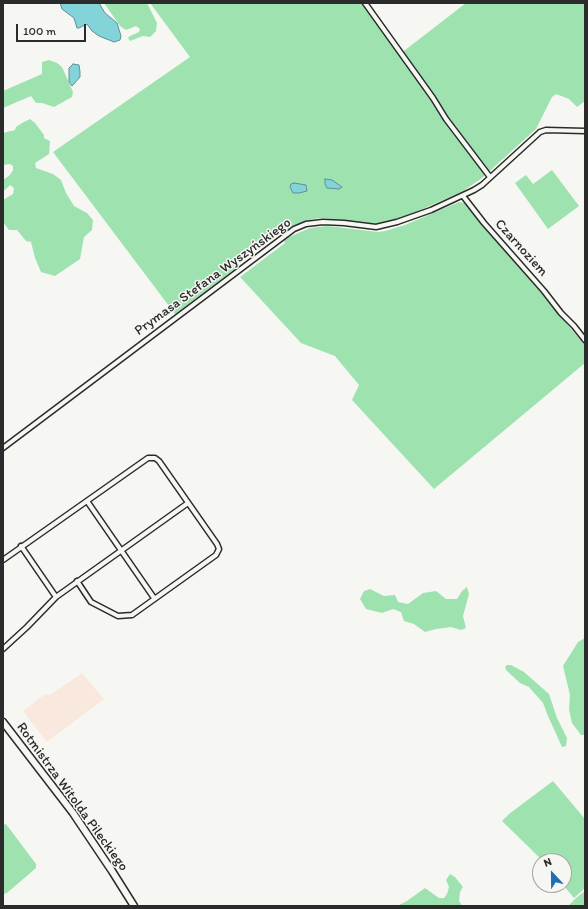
<!DOCTYPE html>
<meta charset="utf-8">
<style>
body{margin:0}
#map{position:relative;width:588px;height:909px;overflow:hidden;background:#f6f6f2;font-family:Itim,sans-serif}
canvas{display:block}
.frame{position:absolute;inset:0;border:4px solid #2b2b2b;pointer-events:none}
.north{position:absolute;left:532px;top:853px;width:40px;height:40px;box-sizing:border-box;background:#f6f6f2;border:1px solid #a5a5a2;border-radius:50%;rotate:338deg;font-size:11px;font-weight:700;line-height:16px;text-align:center;color:#2b2b2b}
.north::after{content:'';display:block;margin:auto;width:14px;height:18px;background:#1f6fb2;clip-path:polygon(50% 0,100% 100%,50% 72%,0 100%)}
.scale{position:absolute;left:16px;top:24px;width:70px;height:18px;box-sizing:border-box;border:2px solid #2b2b2b;border-top:0;padding-left:5px;font-size:12px;line-height:14px;white-space:nowrap;color:#2b2b2b;-webkit-text-stroke:3px #f6f6f2;paint-order:stroke}
</style>
<div id="map">
<canvas width="588" height="909"></canvas>
<div class="frame"></div>
<div class="north">N</div>
<div class="scale">100 m</div>
</div>
<script>
const context = document.querySelector('canvas').getContext('2d');
context.lineJoin = 'round';
function fill(path, color) {
  context.fillStyle = color;
  context.fill(path, 'evenodd');
}
function toPath(rows) {
  const path = new Path2D();
  for (const r of rows) {
    path.moveTo(r[0], r[1]);
    for (let i = 2; i < r.length; i += 2) path.lineTo(r[i], r[i + 1]);
  }
  return path;
}
function strokePath(path, color, width, dash) {
  context.strokeStyle = color;
  context.lineWidth = width;
  context.lineCap = dash ? 'butt' : 'round';
  context.setLineDash(dash || []);
  context.stroke(path);
}
function write(font, color, halo, rows, align = 'center') {
  context.font = font + ' Itim,sans-serif';
  context.lineWidth = 3;
  context.setLineDash([]);
  context.textBaseline = 'middle';
  context.strokeStyle = halo;
  context.fillStyle = color;
  for (const [text, x, y, turn = 0] of rows) {
    context.save();
    context.translate(x, y);
    context.rotate((+turn || 0) * Math.PI / 180);
    context.textAlign = isNaN(turn) ? turn : align;
    if (halo) context.strokeText(text, 0, 0);
    context.fillText(text, 0, 0);
    context.restore();
  }
}
fill(toPath([
 [82,673,104,699,47,742,23,711,45,694,50,695]
]), '#f8e8de');
fill(toPath([
 [104,3,147,3,157,23,156,31,150,37,143,36,130,41,128,38,130,36,139,32,140,29,136,26,126,30,120,26],
 [150,3,363,3,400,54,466,3,585,3,585,101,577,107,569,99,556,94,552,97,536,129,482,178,463,191,414,213,390,222,377,224,322,218,313,219,292,226,266,242,264,241,233,263,236,268,175,314,53,152,190,57],
 [49,60,57,63,62,67,73,92,72,97,54,107,42,103,36,103,31,96,3,108,3,91,42,74,42,62],
 [30,119,35,123,44,135,44,138,50,141,49,154,35,163,36,168,53,174,61,180,66,193,74,206,87,213,93,220,92,230,84,237,80,259,55,276,41,272,35,258,31,242,26,241,17,230,9,230,3,222,3,200,13,194,14,188,10,185,5,190,3,189,3,180,10,175,13,170,13,166,10,164,3,165,3,133,15,130,16,127,22,123],
 [552,170,579,206,548,229,515,183,526,175,533,184],
 [459,202,464,203,545,296,548,301,585,346,585,363,434,489,352,400,359,385,335,356,301,343,240,277,285,243,284,241,289,237,310,228,327,226,378,232,385,231,405,225],
 [467,587,469,594,463,616,466,628,461,630,451,627,436,629,425,632,414,624,404,621,401,612,393,609,382,613,366,609,360,599,364,591,370,589,384,596,395,595,398,602,408,604,423,593,436,591,446,599,457,599,462,591],
 [585,638,585,735,581,735,572,723,569,710,570,695,563,666,578,642],
 [507,665,511,665,524,672,549,694,557,718,567,738,566,746,562,747,548,716,543,703,529,687,520,683,506,670,505,667],
 [553,781,585,819,585,888,574,898,563,885,564,885,564,861,543,861,502,821,509,814],
 [6,824,36,864,36,868,7,893,3,894,3,825],
 [450,874,455,877,463,887,460,892,459,901,462,906,397,906,407,901,425,888,439,898,444,898,447,894,449,887,446,880],
 [585,891,585,906,568,906,576,898]
]), '#9ee3af');
const water = toPath([
 [60,3,99,3,105,13,117,23,121,36,120,40,114,42,99,36,92,31,87,24,79,28,77,28,74,18,62,9,60,3],
 [73,64,79,65,80,72,80,77,72,86,69,82,69,68,73,64],
 [325,179,332,180,342,187,339,189,327,188,325,184,325,179],
 [294,183,306,185,307,191,299,193,293,193,290,187,291,184,294,183]
]);
fill(water, '#82d4d9');
strokePath(water, '#5f9093', 1);
const minor = toPath([
 [365,3,433,98,446,119,490,177],
 [463,196,484,223,544,291,561,313,574,326,585,340],
 [3,448,294,229,306,224,323,222,344,223,376,227,397,222,431,210,474,190,482,185,540,132,546,130,585,131],
 [87,501,154,598],
 [21,546,56,597],
 [3,560,148,458,155,458,159,461,217,544,219,549,216,555,132,615,118,616,91,602,77,581],
 [3,649,27,627,56,597,188,503]
]);
const secondary = toPath([
 [3,722,73,813,112,871,134,906]
]);
strokePath(minor, '#2b2b2b', 7);
strokePath(secondary, '#2b2b2b', 9);
strokePath(minor, '#f6f6f2', 4);
strokePath(secondary, '#f6f6f2', 6);
write('14px', '#2b2b2b', '#f6f6f2', [
 ["Czarnoziem",521,248,48],
 ["Prymasa Stefana Wyszyńskiego",213,277,-36],
 ["Rotmistrza Witolda Pileckiego",72,797,54]
]);
</script>
